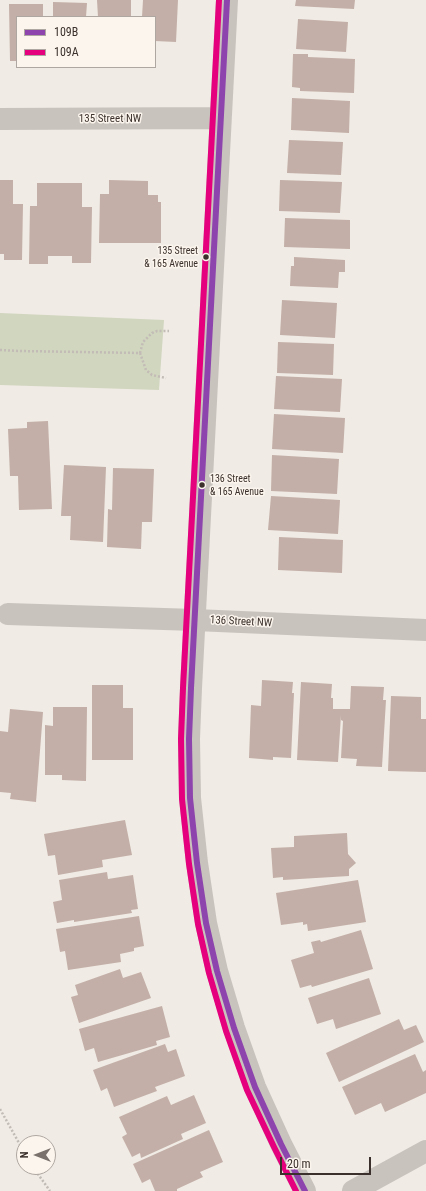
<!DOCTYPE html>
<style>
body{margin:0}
#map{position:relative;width:426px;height:1191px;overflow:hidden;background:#f0ebe5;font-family:"Roboto Condensed",sans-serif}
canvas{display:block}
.legend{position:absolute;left:16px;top:16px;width:140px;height:52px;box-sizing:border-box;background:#fbf5ee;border:1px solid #aea6a0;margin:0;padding:5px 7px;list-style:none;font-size:12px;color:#3b302b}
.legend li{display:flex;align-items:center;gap:8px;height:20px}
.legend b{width:20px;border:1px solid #aea6a0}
.north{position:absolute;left:16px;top:1135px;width:40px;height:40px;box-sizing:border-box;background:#fbf5ee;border:1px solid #aea6a0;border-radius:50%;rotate:270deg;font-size:11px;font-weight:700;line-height:16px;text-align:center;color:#3b302b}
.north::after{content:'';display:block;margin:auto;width:14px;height:18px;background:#7a716c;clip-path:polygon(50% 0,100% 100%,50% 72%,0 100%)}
.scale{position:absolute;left:280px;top:1157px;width:91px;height:18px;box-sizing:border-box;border:2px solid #3b302b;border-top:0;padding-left:5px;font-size:12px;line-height:14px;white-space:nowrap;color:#3b302b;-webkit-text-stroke:3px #fbf5ee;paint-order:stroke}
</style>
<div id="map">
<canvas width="426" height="1191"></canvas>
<ul class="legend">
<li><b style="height:5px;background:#8e44ad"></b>109B</li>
<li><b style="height:5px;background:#e5007d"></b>109A</li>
</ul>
<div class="north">N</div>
<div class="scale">20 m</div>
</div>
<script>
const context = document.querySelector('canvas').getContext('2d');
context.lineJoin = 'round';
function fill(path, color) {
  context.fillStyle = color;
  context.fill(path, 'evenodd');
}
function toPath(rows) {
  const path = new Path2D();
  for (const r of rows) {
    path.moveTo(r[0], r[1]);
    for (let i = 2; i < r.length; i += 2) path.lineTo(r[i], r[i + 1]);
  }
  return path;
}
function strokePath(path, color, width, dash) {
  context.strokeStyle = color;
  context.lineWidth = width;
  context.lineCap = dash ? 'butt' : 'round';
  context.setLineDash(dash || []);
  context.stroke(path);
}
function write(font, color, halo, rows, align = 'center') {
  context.font = font + ' "Roboto Condensed",sans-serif';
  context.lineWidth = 3;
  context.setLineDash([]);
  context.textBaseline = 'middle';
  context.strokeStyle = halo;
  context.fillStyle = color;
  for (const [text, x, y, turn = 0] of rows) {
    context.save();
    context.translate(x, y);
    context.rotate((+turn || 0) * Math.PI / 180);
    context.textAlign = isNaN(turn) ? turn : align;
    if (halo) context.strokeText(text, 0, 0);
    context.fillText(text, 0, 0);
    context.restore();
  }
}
fill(toPath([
 [0,313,164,320,159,390,0,385]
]), '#d1d6bf');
fill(toPath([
 [97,0,131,0,131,17,98,17],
 [143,0,178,0,176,42,155,41,155,17,142,17],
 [296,0,355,0,354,9,295,6],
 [53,2,87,3,86,17,53,17],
 [9,4,43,4,43,17,17,17,17,61,10,61],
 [298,19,348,22,346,52,296,49],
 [293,54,308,54,308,57,355,59,354,93,300,91,300,88,292,87],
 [292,98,350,101,349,133,291,130],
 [289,140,343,142,341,175,287,173],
 [0,180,13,180,13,204,23,204,22,260,4,260,4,254,0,254],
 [109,180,148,181,148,195,158,195,158,202,161,202,161,243,99,243,100,194,109,194],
 [280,180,342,182,340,213,279,211],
 [37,183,82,183,82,207,92,207,91,263,72,263,72,256,48,256,48,264,29,264,30,206,37,206],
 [285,218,350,220,350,249,284,247],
 [294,257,345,260,345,272,339,272,338,288,290,286,291,266,294,266],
 [282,300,337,303,335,338,280,335],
 [278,342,334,344,333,375,277,373],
 [276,376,342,379,340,412,274,409],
 [274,414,345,418,343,453,272,449],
 [48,421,52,509,19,510,18,476,10,476,8,429,27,428,27,422],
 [272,455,339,459,337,494,271,491],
 [64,465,106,467,103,542,70,540,71,516,61,516],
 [113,468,154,469,152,522,142,522,141,549,107,547,108,509,112,510],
 [271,496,340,500,338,534,268,530],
 [279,537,343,540,342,573,278,570],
 [262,680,293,682,292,693,294,693,291,758,273,757,273,760,249,758,251,705,261,706],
 [301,682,332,684,331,698,333,698,333,709,350,709,351,686,384,687,383,700,386,700,382,767,356,766,357,759,341,758,343,721,341,720,341,715,338,762,297,760],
 [92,685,123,685,123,708,133,708,133,760,92,760],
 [391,696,421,697,421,719,426,719,426,772,388,771],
 [53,707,87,707,86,781,62,780,62,775,45,775,45,725,53,726],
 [10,709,43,712,36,802,10,799,11,793,0,792,0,731,8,732],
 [125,820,132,855,102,860,103,867,58,875,55,855,48,856,44,834],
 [347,833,348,854,356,863,349,869,349,876,283,880,283,877,273,878,271,848,294,847,294,836],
 [107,872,108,879,133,875,138,909,131,910,132,913,74,922,74,920,57,923,53,902,62,900,59,880],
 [358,880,366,922,308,931,307,924,303,925,303,922,281,925,276,893],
 [139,916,144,946,134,948,134,951,120,954,121,962,68,970,65,951,60,952,56,929],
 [361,930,373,969,312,987,311,985,300,988,291,960,314,953,311,942,320,940,321,942],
 [120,969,123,978,141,972,151,998,79,1023,71,997,78,995,75,985],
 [369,978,381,1014,336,1029,333,1019,317,1024,308,998],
 [162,1006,170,1037,156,1041,157,1045,98,1062,94,1048,85,1051,79,1029],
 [399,1019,404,1030,416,1025,424,1042,339,1082,326,1053],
 [165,1044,168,1052,176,1049,185,1076,155,1087,157,1091,114,1107,107,1088,101,1091,93,1070],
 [415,1054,423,1072,426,1070,426,1093,385,1112,381,1103,355,1115,342,1087],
 [194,1095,206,1123,181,1134,183,1139,141,1158,140,1153,132,1157,122,1137,127,1134,119,1117,167,1096,171,1105],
 [209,1130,223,1162,200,1172,203,1177,177,1189,177,1191,155,1191,150,1179,142,1183,133,1164]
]), '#c3afa7');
strokePath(toPath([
 [0,350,20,351,140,353,146,370,152,375,166,378],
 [140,353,143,342,152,333,157,331,169,331],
 [0,1109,24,1152],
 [33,1167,50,1191]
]), '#c2bbb6', 2.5, [2, 2]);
strokePath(toPath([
 [227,0,191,688,189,739,190,798,197,863,206,923,217,971,234,1028,255,1087,281,1144,305,1191],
 [0,119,220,118],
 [8,614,195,620,426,630],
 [353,1191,426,1151]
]), '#c9c3be', 22);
strokePath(toPath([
 [227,0,191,688,189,739,190,798,197,863,206,923,217,971,234,1028,255,1087,281,1144,305,1191]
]), '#8e44ad', 6);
strokePath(toPath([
 [219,0,183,688,181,739,182,799,189,864,198,924,209,973,226,1031,247,1090,274,1147,296,1191]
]), '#e5007d', 6);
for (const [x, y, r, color] of [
 [206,257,3.5,"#3b302b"],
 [202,485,3.5,"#3b302b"]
]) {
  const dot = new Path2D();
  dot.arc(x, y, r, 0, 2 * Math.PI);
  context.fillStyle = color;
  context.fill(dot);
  strokePath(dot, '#fbf5ee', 1.5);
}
write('10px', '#3b302b', '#fbf5ee', [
 ["135 Street",198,251],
 ["& 165 Avenue",198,264],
 ["136 Street",210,479,"left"],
 ["& 165 Avenue",210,492,"left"]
], 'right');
write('11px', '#3b302b', '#fbf5ee', [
 ["135 Street NW",110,119],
 ["136 Street NW",241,622,3]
]);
</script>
